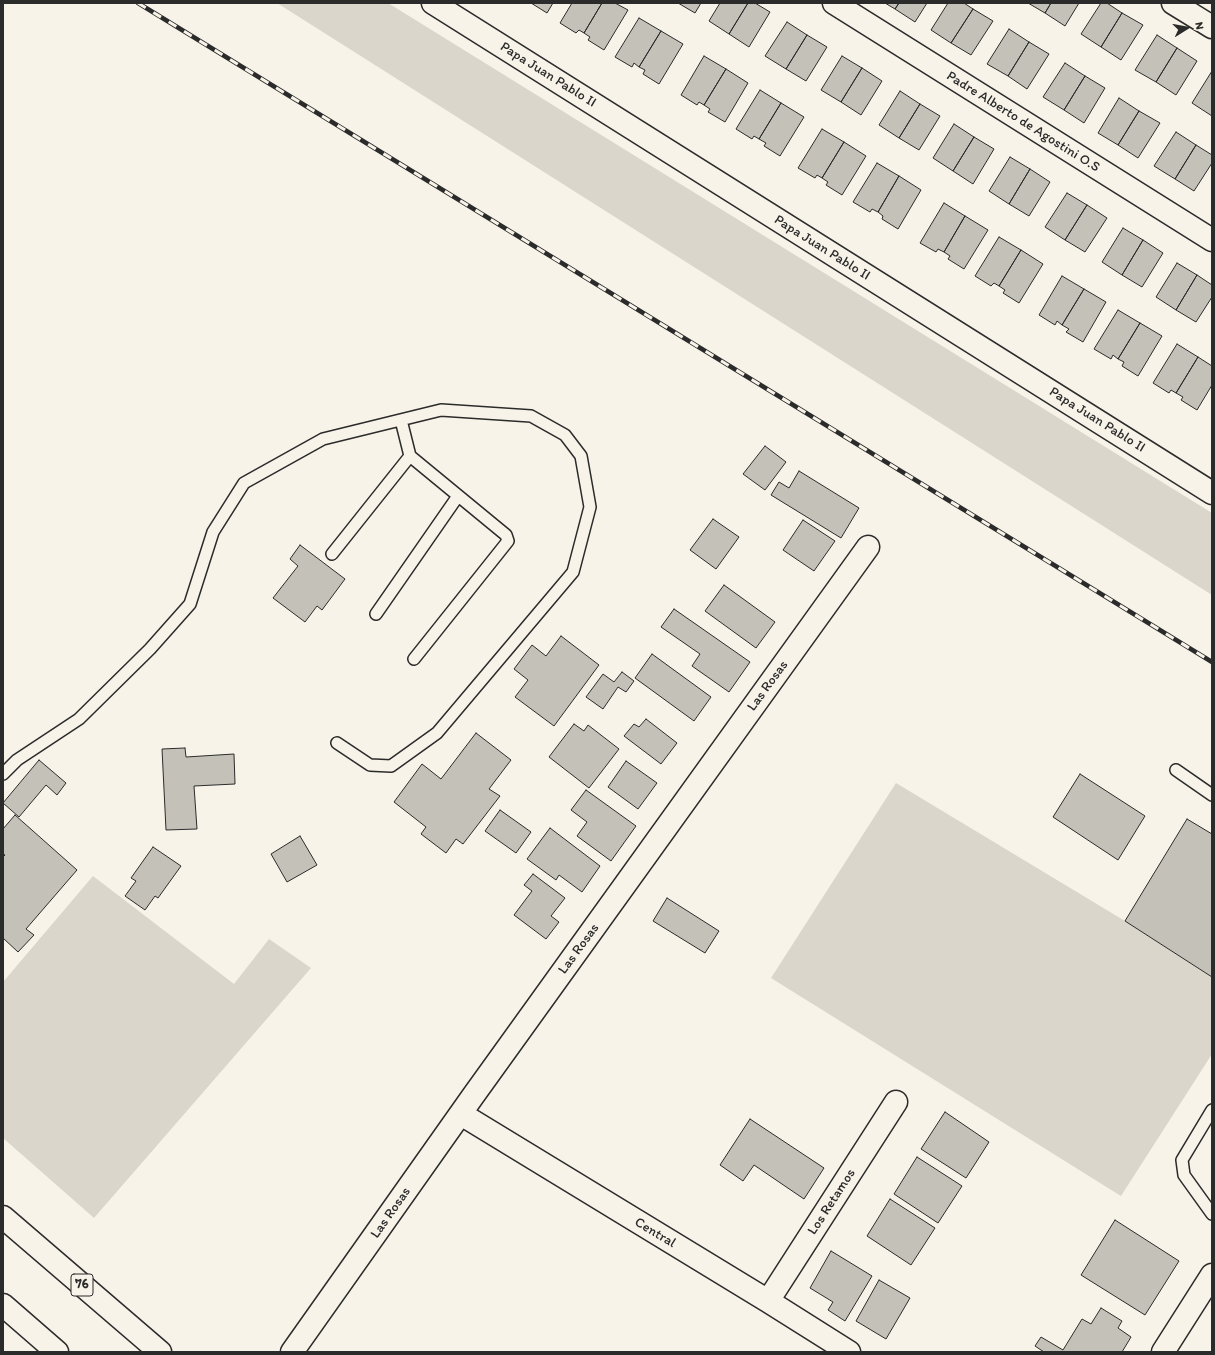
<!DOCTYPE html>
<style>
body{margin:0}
#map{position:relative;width:1215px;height:1355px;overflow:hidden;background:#f7f3e8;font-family:Itim,sans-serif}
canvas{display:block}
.frame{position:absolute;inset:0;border:4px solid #2b2b2b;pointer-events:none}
.north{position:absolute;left:1167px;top:8px;width:40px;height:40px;-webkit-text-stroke:3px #f7f3e8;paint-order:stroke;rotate:79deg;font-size:11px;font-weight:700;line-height:16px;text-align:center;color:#2b2b2b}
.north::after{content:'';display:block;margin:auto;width:14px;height:18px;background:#2b2b2b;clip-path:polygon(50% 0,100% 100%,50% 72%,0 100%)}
</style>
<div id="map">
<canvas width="1215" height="1355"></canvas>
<div class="frame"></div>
<div class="north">N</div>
</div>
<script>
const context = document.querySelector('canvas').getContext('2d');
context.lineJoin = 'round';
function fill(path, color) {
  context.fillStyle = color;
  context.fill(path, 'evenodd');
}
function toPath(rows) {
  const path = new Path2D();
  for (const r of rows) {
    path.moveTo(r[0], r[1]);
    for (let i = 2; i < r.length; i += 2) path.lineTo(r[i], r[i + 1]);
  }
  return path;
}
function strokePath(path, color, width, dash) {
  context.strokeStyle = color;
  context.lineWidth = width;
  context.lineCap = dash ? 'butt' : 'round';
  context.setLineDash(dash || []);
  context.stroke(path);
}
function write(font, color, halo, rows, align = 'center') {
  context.font = font + ' Itim,sans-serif';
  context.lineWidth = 3.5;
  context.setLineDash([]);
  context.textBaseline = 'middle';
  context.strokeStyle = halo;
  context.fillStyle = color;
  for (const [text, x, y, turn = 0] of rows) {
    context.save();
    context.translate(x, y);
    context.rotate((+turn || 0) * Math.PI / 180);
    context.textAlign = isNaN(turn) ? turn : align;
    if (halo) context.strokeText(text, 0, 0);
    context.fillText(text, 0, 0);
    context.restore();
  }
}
fill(toPath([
 [277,3,388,3,1212,513,1212,595],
 [896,783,1125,921,1212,977,1212,1054,1121,1196,771,978],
 [93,876,234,984,269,939,311,968,94,1218,3,1138,3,982]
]), '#dad6cc');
const building = toPath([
 [531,3,553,3,547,13,531,3],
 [572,3,602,3,584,33,579,30,576,33,560,23,572,3],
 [602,3,615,3,628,10,604,50,588,40,590,37,584,33,602,3],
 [678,3,701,3,695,13,678,3],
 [720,3,748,3,729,34,709,21,720,3],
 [748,3,755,3,770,12,749,47,729,34,748,3],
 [885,3,899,3,895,9,885,3],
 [899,3,927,3,915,22,895,9,899,3],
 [948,3,964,3,973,9,951,43,931,30,948,3],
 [1028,3,1051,3,1045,13,1028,3],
 [1051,3,1079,3,1065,26,1045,13,1051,3],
 [1101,3,1107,3,1122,13,1101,47,1081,34,1101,3],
 [973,9,993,21,971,55,951,43,973,9],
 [1122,13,1143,25,1121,60,1101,47,1122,13],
 [639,18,661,31,639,67,634,63,632,67,615,57,639,18],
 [787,22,807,35,786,69,765,56,787,22],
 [1009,29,1029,42,1008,76,987,64,1009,29],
 [661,31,683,44,659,84,643,74,645,70,639,67,661,31],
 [807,35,827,47,806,81,786,69,807,35],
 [1157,35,1177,48,1156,82,1135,70,1157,35],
 [1029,42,1049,54,1027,89,1008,76,1029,42],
 [1177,48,1197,61,1176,95,1156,82,1177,48],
 [704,56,726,69,704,105,699,102,697,105,681,95,704,56],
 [842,56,862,68,841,102,821,90,842,56],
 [1065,63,1085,76,1064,110,1043,97,1065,63],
 [862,68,882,81,861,115,841,102,862,68],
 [726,69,748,83,725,122,708,112,710,109,704,105,726,69],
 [1212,71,1212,116,1192,103,1212,71],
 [1085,76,1105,88,1084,123,1064,110,1085,76],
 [760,90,781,103,759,139,754,136,752,139,736,129,760,90],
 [900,91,920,104,899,138,879,125,900,91],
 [1119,98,1139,111,1118,145,1098,133,1119,98],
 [781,103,804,117,780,156,764,146,766,143,759,139,781,103],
 [920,104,940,116,919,150,899,138,920,104],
 [1139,111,1160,123,1138,158,1118,145,1139,111],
 [954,124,974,137,953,171,933,158,954,124],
 [822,129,844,142,822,178,817,175,815,178,798,168,822,129],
 [1176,132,1196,145,1175,179,1154,166,1176,132],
 [974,137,994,149,973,184,953,171,974,137],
 [844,142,866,156,842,195,826,185,828,182,822,178,844,142],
 [1196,145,1212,155,1212,163,1194,191,1175,179,1196,145],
 [1010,157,1030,169,1009,204,989,191,1010,157],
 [877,163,899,176,878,212,872,209,870,212,853,202,877,163],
 [1030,169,1050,182,1029,216,1009,204,1030,169],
 [899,176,921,190,898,229,882,219,883,216,878,212,899,176],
 [1067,193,1087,205,1065,240,1045,227,1067,193],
 [944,203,965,216,944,252,938,249,936,252,920,243,944,203],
 [1087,205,1107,218,1085,252,1065,240,1087,205],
 [965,216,988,230,964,269,948,259,950,256,944,252,965,216],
 [1123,228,1143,240,1122,275,1102,262,1123,228],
 [999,237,1021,250,999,286,994,283,991,286,975,276,999,237],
 [1143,240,1163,253,1142,287,1122,275,1143,240],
 [1021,250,1043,264,1019,303,1003,293,1005,290,999,286,1021,250],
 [1177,263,1197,275,1176,310,1156,297,1177,263],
 [1197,275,1212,285,1212,297,1196,322,1176,310,1197,275],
 [1062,276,1084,289,1062,325,1057,321,1055,325,1039,315,1062,276],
 [1084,289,1106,302,1083,342,1066,332,1069,329,1062,325,1084,289],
 [1118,310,1140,323,1118,359,1113,355,1111,359,1094,349,1118,310],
 [1140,323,1162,336,1138,376,1122,366,1124,362,1118,359,1140,323],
 [1177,344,1198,357,1176,393,1171,390,1169,393,1153,383,1177,344],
 [1198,357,1212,366,1212,385,1197,410,1181,400,1183,397,1176,393,1198,357],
 [765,446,786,462,765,490,743,474,765,446],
 [799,471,859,508,841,538,771,495,779,482,789,488,799,471],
 [713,519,739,537,716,569,690,550,713,519],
 [803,520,835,541,814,571,783,550,803,520],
 [300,545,345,579,322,610,317,606,305,622,273,598,298,566,290,559,300,545],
 [724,585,775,622,756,648,705,611,724,585],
 [674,609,750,662,729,692,692,666,700,654,661,627,674,609],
 [561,636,599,665,554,726,515,697,528,680,514,669,532,645,546,656,561,636],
 [652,654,711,697,694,721,635,678,652,654],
 [622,672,634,681,626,692,618,687,603,709,586,697,603,674,614,682,622,672],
 [646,719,677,743,661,764,624,736,634,724,639,727,646,719],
 [574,724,584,731,588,725,619,749,589,788,549,757,574,724],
 [476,733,511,760,489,789,500,796,463,844,456,839,446,853,421,834,426,827,394,802,422,764,441,779,476,733],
 [185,748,186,757,234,754,235,784,194,786,197,829,166,830,162,749,185,748],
 [39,760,66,783,57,795,46,785,19,817,3,803,39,760],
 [626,761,657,783,638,809,608,787,626,761],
 [1080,774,1145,816,1118,860,1053,817,1080,774],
 [586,790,636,826,611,861,577,836,587,822,571,810,586,790],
 [500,810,531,832,516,853,485,831,500,810],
 [15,815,77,870,26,929,34,935,18,952,3,938,3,857,5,855,3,854,3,829,15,815],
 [1187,819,1212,834,1212,977,1125,921,1187,819],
 [550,828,600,866,582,892,559,875,556,880,527,859,550,828],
 [300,836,317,865,287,882,271,854,300,836],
 [153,847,181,866,158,898,155,896,145,910,125,896,136,881,131,878,153,847],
 [533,874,565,898,551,916,559,922,546,939,514,915,532,891,524,885,533,874],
 [667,898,719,931,705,953,653,921,667,898],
 [945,1112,989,1142,966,1178,921,1149,945,1112],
 [750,1119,824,1168,804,1199,754,1165,743,1181,720,1165,750,1119],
 [917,1157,962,1186,938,1223,894,1194,917,1157],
 [890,1199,935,1228,911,1265,867,1236,890,1199],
 [1115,1220,1179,1261,1145,1315,1081,1275,1115,1220],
 [831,1251,872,1276,845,1321,828,1310,833,1302,810,1288,831,1251],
 [879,1280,910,1298,886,1339,856,1321,879,1280],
 [1101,1308,1122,1321,1118,1328,1131,1337,1122,1352,1044,1352,1035,1346,1041,1337,1063,1350,1082,1319,1091,1324,1101,1308]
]);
fill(building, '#c4c1b9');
strokePath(building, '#2b2b2b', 1);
const lane = toPath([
 [401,420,410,456,506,535,508,541,414,659],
 [332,554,410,456],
 [376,614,458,496],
 [1176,770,1212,795],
 [3,774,17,760,79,719,150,649,190,604,213,532,244,483,323,439,441,410,531,416,565,435,581,456,590,507,573,572,437,733,391,766,370,765,337,743],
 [1212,1110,1182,1160,1184,1175,1212,1214]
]);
const street = toPath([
 [433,3,1212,493],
 [834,3,1212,240],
 [1173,3,1212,27],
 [461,1114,768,1301,849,1352],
 [768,1301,896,1102],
 [292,1352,473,1096,868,547],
 [1163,1352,1212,1275]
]);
const primary = toPath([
 [3,1217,160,1352],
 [3,1305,57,1352]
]);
strokePath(lane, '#2b2b2b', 14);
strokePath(street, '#2b2b2b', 25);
strokePath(primary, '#2b2b2b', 25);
strokePath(lane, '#f7f3e8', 11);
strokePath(street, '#f7f3e8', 22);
strokePath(primary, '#f7f3e8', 22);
const rail = toPath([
 [138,3,1212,662]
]);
strokePath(rail, '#2b2b2b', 4.5);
strokePath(rail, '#f7f3e8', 3, [9]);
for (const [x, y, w] of [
 [82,1285,22]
]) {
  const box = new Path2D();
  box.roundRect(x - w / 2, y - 11, w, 22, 3);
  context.fillStyle = '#f7f3e8';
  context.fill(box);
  strokePath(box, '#2b2b2b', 1);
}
write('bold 13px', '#2b2b2b', null, [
 ["76",82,1285]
]);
write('14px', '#2b2b2b', '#f7f3e8', [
 ["Papa Juan Pablo II",548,75,32],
 ["Padre Alberto de Agostini O.S",1023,122,32],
 ["Papa Juan Pablo II",822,248,32],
 ["Papa Juan Pablo II",1097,420,32],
 ["Las Rosas",768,686,-54],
 ["Las Rosas",579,949,-54],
 ["Los Retamos",832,1202,-57],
 ["Las Rosas",391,1213,-55],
 ["Central",655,1233,31]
]);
</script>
